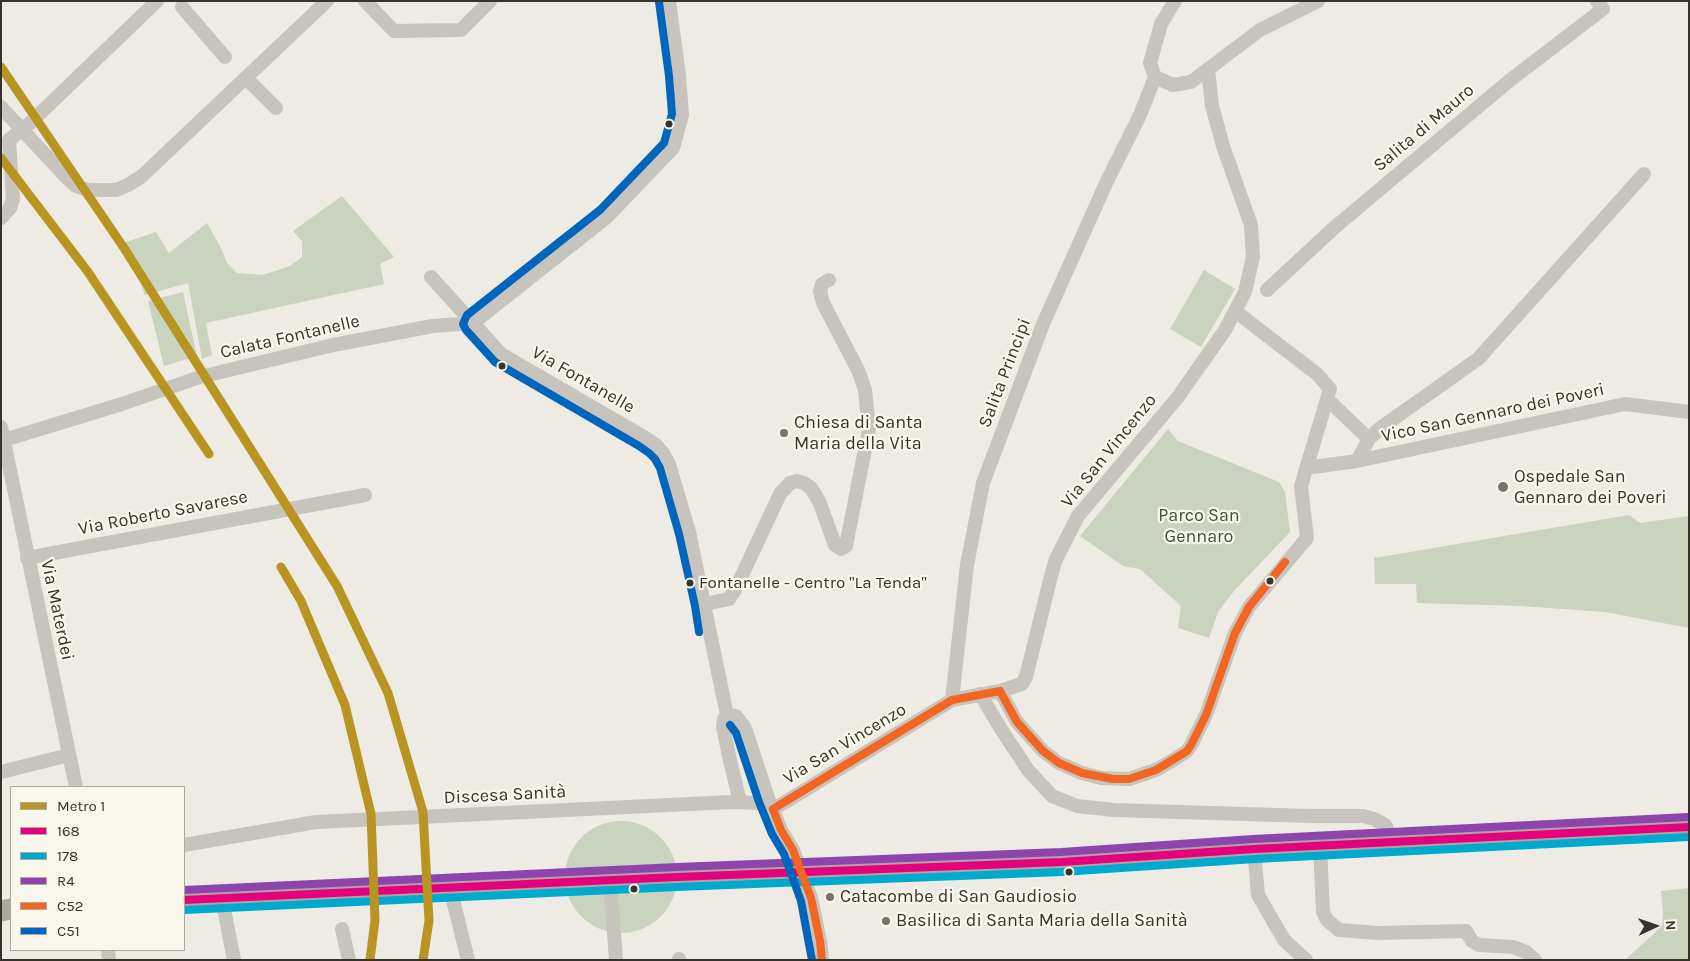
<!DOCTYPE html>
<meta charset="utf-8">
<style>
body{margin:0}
#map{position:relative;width:1690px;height:961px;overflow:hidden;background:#edebe3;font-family:Karla,sans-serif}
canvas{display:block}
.frame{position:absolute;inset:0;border:2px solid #37322a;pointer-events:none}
.legend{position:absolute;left:10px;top:786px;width:175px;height:165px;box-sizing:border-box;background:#f9f7eb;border:1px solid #aba89e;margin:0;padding:6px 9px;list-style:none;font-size:15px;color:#37322a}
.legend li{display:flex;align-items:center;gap:10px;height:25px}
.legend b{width:25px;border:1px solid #aba89e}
.north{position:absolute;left:1630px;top:901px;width:50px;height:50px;-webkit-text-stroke:4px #f9f7eb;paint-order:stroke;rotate:87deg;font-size:14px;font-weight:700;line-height:20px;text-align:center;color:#37322a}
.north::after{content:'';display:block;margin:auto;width:18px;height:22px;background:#37322a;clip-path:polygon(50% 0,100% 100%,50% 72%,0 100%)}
</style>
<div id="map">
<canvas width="1690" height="961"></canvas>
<div class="frame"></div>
<ul class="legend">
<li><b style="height:6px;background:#b89520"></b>Metro 1</li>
<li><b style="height:6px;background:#e5007d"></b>168</li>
<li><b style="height:6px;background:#00a9ce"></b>178</li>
<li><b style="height:6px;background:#8e44ad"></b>R4</li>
<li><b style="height:6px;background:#f26522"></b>C52</li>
<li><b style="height:6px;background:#0065bd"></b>C51</li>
</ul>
<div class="north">N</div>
</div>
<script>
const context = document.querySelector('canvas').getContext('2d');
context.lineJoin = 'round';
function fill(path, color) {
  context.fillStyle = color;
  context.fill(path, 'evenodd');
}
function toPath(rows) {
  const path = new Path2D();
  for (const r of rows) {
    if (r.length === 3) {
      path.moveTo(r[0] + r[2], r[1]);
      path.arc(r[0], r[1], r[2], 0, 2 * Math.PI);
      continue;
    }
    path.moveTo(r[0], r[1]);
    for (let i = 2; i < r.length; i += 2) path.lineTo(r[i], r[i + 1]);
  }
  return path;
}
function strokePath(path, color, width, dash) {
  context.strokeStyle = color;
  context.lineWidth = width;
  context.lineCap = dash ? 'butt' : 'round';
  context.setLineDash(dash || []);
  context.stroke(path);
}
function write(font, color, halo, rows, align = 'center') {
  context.font = font + ' Karla,sans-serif';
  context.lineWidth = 4.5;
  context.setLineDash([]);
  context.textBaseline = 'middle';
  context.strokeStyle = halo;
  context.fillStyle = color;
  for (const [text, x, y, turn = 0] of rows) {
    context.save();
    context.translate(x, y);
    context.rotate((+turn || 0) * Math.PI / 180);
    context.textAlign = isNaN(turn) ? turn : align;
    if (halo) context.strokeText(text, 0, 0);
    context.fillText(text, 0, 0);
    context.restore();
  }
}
fill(toPath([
 [342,196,394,257,380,264,384,284,206,323,212,355,202,359,188,283,145,295,126,242,156,232,169,253,207,223,222,250,227,263,237,273,263,275,290,266,302,257,302,241,293,231],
 [1204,270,1235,289,1201,347,1170,329],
 [183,292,197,356,164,366,148,301],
 [1168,429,1178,441,1279,482,1285,492,1290,532,1234,591,1218,612,1209,638,1178,628,1181,606,1140,569,1123,566,1080,536],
 [1629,515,1640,523,1689,516,1689,628,1605,612,1521,606,1417,603,1416,584,1375,584,1374,558],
 [621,877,56],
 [1689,888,1689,960,1625,960,1662,926,1663,913,1661,891]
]), '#c9d3be');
strokePath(toPath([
 [365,1,394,31,461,30,490,1],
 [182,7,225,57],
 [1155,77,1173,85,1191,82,1260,30,1318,1],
 [1155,77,1150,63,1161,24,1175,1],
 [246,78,276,108],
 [1,107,67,178,76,186,88,190,116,190,128,185,142,176,327,1],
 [1,218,10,208,13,199,9,140,30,123,157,1],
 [431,277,501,354,644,437,656,445,663,453,669,464,689,532,727,715],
 [1267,290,1335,227,1509,81,1603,9,1597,1],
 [473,323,607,217,673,148,682,115,679,75,669,1],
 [1327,399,1369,439],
 [1,427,76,787],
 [4,440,122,404,200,377,333,345,433,326,473,323],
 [1357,461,1369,439,1379,429,1478,359,1644,174],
 [1306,468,1357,461,1625,404,1689,412],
 [27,558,365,495],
 [705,604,729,599,735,590,780,494,790,483,797,481,804,483,811,488,819,501,835,545,841,549,846,546,869,429,865,390,858,370,823,303,820,291,822,284,829,280],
 [1000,691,1017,722,1043,751,1059,763,1082,773,1101,778,1129,779,1156,770,1175,759,1187,751,1191,745,1206,715,1235,633,1249,607,1307,538,1301,486,1330,389,1317,374,1235,311],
 [980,694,1001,729,1028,770,1052,796,1077,806,1114,810,1310,816,1363,816,1374,819,1385,825,1387,829,1389,842],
 [952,700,967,565,983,483,1043,324,1107,181,1140,115,1155,77],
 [727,715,736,716,745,728,768,798,781,830,793,850,811,898,820,941,822,960],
 [727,715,724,719,723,727,729,756,740,802],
 [1,772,69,755],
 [773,809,782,804,952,700,1000,691,1022,684,1026,677,1052,572,1056,559,1078,516,1178,397,1225,330,1245,292,1253,257,1251,225,1223,146,1212,106,1208,69],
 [184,845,316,822,732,802,759,803,769,806,773,809],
 [1320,846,1323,912,1327,920,1339,930,1378,933,1466,931,1472,941,1479,945,1513,947,1526,952,1535,960],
 [1254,849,1258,895,1284,940,1306,960],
 [610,880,616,960],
 [450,888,468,960],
 [222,898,234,960],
 [342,929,349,960],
 [108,950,109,960],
 [679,959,679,960]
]), '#c6c4bc', 14);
strokePath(toPath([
 [944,868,1062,862,1254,849,1689,827],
 [184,900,715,875],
 [1,911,11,909]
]), '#aba8a1', 21);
strokePath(toPath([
 [715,875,944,868]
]), '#aba8a1', 21);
strokePath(toPath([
 [184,900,677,877,1062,862,1254,849,1689,827]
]), '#e5007d', 8);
strokePath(toPath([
 [184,910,677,887,1062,872,1255,859,1689,837]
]), '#00a9ce', 8);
strokePath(toPath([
 [184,890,677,867,1061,852,1253,839,1688,817]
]), '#8e44ad', 8);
strokePath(toPath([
 [1000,691,1017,722,1043,751,1059,763,1082,773,1113,779,1129,779,1156,770,1187,751,1191,745,1206,715,1235,633,1249,607,1285,562],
 [773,809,952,700,1000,691],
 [773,809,781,830,793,850,811,898,820,941,822,960]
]), '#f26522', 8);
strokePath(toPath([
 [659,2,669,76,672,114,664,143,600,210,467,315,463,324,466,330,495,362,639,446,649,453,655,459,660,468,679,534,695,606,699,632],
 [730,725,736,733,759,802,772,834,784,854,801,901,812,960]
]), '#0065bd', 8);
strokePath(toPath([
 [1,67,124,248,337,586,388,693,423,812,429,921,423,960],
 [1,158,88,272,209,454],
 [281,567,301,601,345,705,371,814,375,920,370,960]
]), '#b89520', 9);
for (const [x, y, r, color] of [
 [669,124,4.5,"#37322a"],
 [502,366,4.5,"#37322a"],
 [784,433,5,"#77736b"],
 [1503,487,6,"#77736b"],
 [1270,581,4.5,"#37322a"],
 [690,583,4.5,"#37322a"],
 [1069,872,4.5,"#37322a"],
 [634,889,4.5,"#37322a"],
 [830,897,5,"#77736b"],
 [886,921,5,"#77736b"]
]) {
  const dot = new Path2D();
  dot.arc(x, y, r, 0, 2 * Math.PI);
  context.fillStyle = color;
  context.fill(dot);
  strokePath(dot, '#f9f7eb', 2);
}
write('17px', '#37322a', '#f9f7eb', [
 ["Fontanelle - Centro \"La Tenda\"",699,583]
], 'left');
write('18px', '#37322a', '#f9f7eb', [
 ["Salita di Mauro",1424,128,-40],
 ["Calata Fontanelle",290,337,-13],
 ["Salita Principi",1005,373,-69],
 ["Via Fontanelle",583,380,30],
 ["Vico San Gennaro dei Poveri",1493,413,-12],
 ["Via San Vincenzo",1109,451,-51],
 ["Via Roberto Savarese",163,513,-11],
 ["Via Materdei",57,610,78],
 ["Via San Vincenzo",845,744,-31],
 ["Discesa Sanità",505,795,-3]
]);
write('18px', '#37322a', '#f9f7eb', [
 ["Chiesa di Santa",794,423],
 ["Maria della Vita",794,444],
 ["Ospedale San",1514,477],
 ["Gennaro dei Poveri",1514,498],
 ["Catacombe di San Gaudiosio",840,897],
 ["Basilica di Santa Maria della Sanità",896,921]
], 'left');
write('18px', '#3b542f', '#f9f7eb', [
 ["Parco San",1199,516],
 ["Gennaro",1199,537]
]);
</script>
